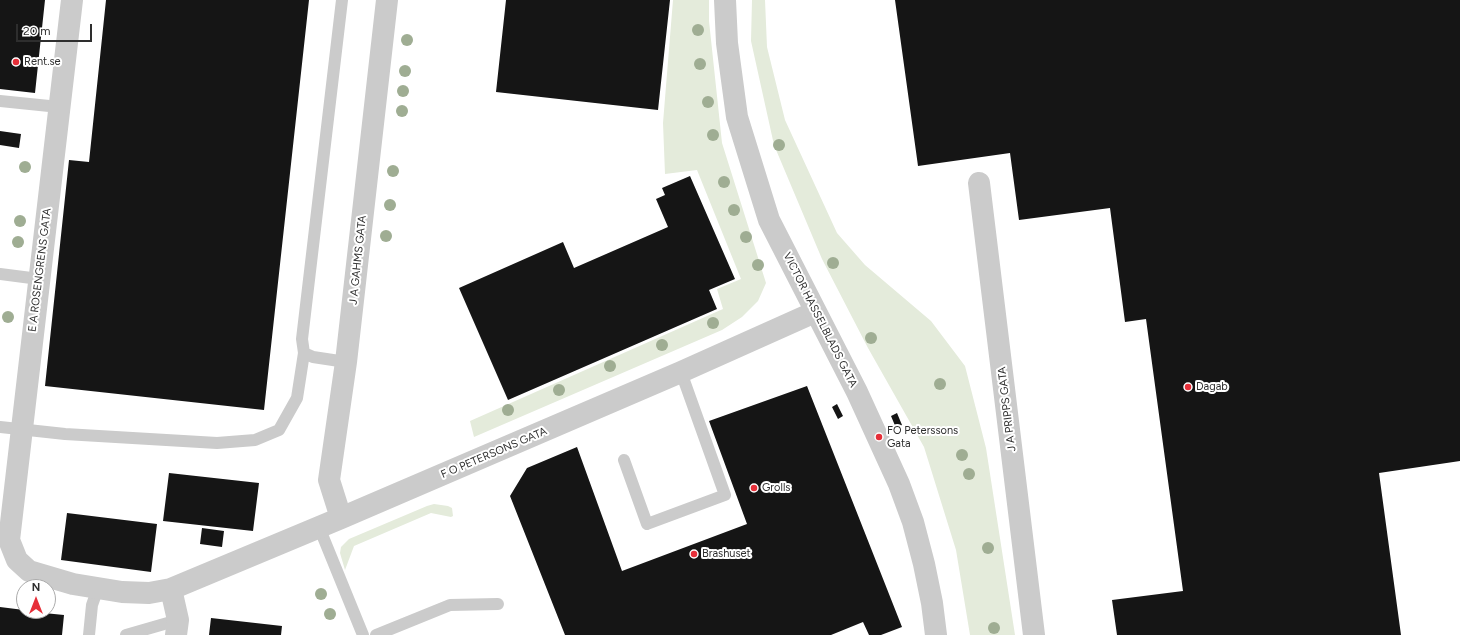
<!DOCTYPE html>
<style>
body{margin:0}
#map{position:relative;width:1460px;height:635px;overflow:hidden;background:#fff;font-family:Figtree,sans-serif}
canvas{display:block}
.north{position:absolute;left:16px;top:579px;width:40px;height:40px;box-sizing:border-box;background:#fff;border:1px solid #ababab;border-radius:50%;rotate:0deg;font-size:11px;font-weight:700;line-height:16px;text-align:center;color:#2e2e2e}
.north::after{content:'';display:block;margin:auto;width:14px;height:18px;background:#e62f39;clip-path:polygon(50% 0,100% 100%,50% 72%,0 100%)}
.scale{position:absolute;left:16px;top:24px;width:76px;height:18px;box-sizing:border-box;border:2px solid #2e2e2e;border-top:0;padding-left:5px;font-size:12px;line-height:14px;white-space:nowrap;color:#2e2e2e;-webkit-text-stroke:3px #fff;paint-order:stroke}
</style>
<div id="map">
<canvas width="1460" height="635"></canvas>
<div class="north">N</div>
<div class="scale">20 m</div>
</div>
<script>
const context = document.querySelector('canvas').getContext('2d');
context.lineJoin = 'round';
function fill(path, color) {
  context.fillStyle = color;
  context.fill(path, 'evenodd');
}
function toPath(rows) {
  const path = new Path2D();
  for (const r of rows) {
    path.moveTo(r[0], r[1]);
    for (let i = 2; i < r.length; i += 2) path.lineTo(r[i], r[i + 1]);
  }
  return path;
}
function strokePath(path, color, width, dash) {
  context.strokeStyle = color;
  context.lineWidth = width;
  context.lineCap = dash ? 'butt' : 'round';
  context.setLineDash(dash || []);
  context.stroke(path);
}
function write(font, color, halo, rows, align = 'center') {
  context.font = font + ' Figtree,sans-serif';
  context.lineWidth = 4;
  context.setLineDash([]);
  context.textBaseline = 'middle';
  context.strokeStyle = halo;
  context.fillStyle = color;
  for (const [text, x, y, turn = 0] of rows) {
    context.save();
    context.translate(x, y);
    context.rotate((+turn || 0) * Math.PI / 180);
    context.textAlign = isNaN(turn) ? turn : align;
    if (halo) context.strokeText(text, 0, 0);
    context.fillText(text, 0, 0);
    context.restore();
  }
}
fill(toPath([
 [673,0,709,0,709,21,722,143,766,283,758,301,742,317,722,330,474,437,470,421,723,309,717,289,741,279,697,170,665,174,663,123],
 [752,0,765,0,767,47,785,120,837,233,865,265,931,321,965,366,986,448,1015,635,970,635,956,550,924,447,868,348,822,259,774,145,751,41],
 [434,504,448,506,452,508,453,516,451,517,431,513,354,546,345,570,340,553,341,547,349,539,427,506]
]), '#e4ebdb');
fill(toPath([
 [0,0,45,0,35,93,0,89],
 [106,0,309,0,264,410,45,386,69,160,89,162],
 [506,0,670,0,658,110,496,92],
 [895,0,1460,0,1460,461,1379,473,1401,635,1117,635,1112,600,1183,591,1146,319,1125,322,1110,208,1019,220,1010,153,918,166],
 [0,131,21,134,19,148,0,145],
 [690,176,735,279,709,290,717,309,508,400,459,288,563,242,574,268,668,227,656,199,665,195,662,188],
 [807,386,902,627,881,635,869,635,863,622,831,635,565,635,510,496,527,468,577,447,622,571,747,524,709,421],
 [837,404,843,416,838,419,832,407],
 [897,413,902,425,896,428,891,416],
 [169,473,259,483,253,531,163,521],
 [67,513,157,524,151,572,61,560],
 [202,528,224,531,222,547,200,544],
 [0,607,24,610,24,611,64,615,62,635,0,635],
 [211,618,282,626,281,635,209,635]
]), '#151515');
strokePath(toPath([
 [342,0,302,339,304,353,313,357,346,362],
 [0,101,59,107],
 [0,274,39,279],
 [0,427,65,434,217,443,255,440,279,430,297,398,304,353],
 [624,460,647,524,725,495,681,372],
 [319,527,363,635],
 [89,635,92,605,98,588],
 [126,635,178,620],
 [376,635,450,605,498,604]
]), '#cbcbcb', 12);
strokePath(toPath([
 [72,0,9,540,17,560,29,571,73,584,122,592,149,593,171,589,341,518,681,372,815,312],
 [979,183,1034,635],
 [341,518,329,480,346,362,387,0],
 [171,589,178,620,176,635]
]), '#cbcbcb', 22);
strokePath(toPath([
 [725,0,727,43,737,117,769,220,857,392,899,484,913,522,924,564,932,603,936,635]
]), '#cbcbcb', 22);
context.fillStyle = '#9fad93';
for (const [x, y] of [
 [698,30],
 [407,40],
 [700,64],
 [405,71],
 [403,91],
 [708,102],
 [402,111],
 [713,135],
 [779,145],
 [25,167],
 [393,171],
 [724,182],
 [390,205],
 [734,210],
 [20,221],
 [386,236],
 [746,237],
 [18,242],
 [833,263],
 [758,265],
 [8,317],
 [713,323],
 [871,338],
 [662,345],
 [610,366],
 [940,384],
 [559,390],
 [508,410],
 [962,455],
 [969,474],
 [988,548],
 [321,594],
 [330,614],
 [994,628]
]) {
  context.beginPath();
  context.arc(x, y, 6, 0, 2 * Math.PI);
  context.fill();
}
for (const [x, y, r, color] of [
 [16,62,4,"#e62f39"],
 [1188,387,4,"#e62f39"],
 [879,437,4,"#e62f39"],
 [754,488,4,"#e62f39"],
 [694,554,4,"#e62f39"]
]) {
  const dot = new Path2D();
  dot.arc(x, y, r, 0, 2 * Math.PI);
  context.fillStyle = color;
  context.fill(dot);
  strokePath(dot, '#fff', 1.5);
}
write('11px', '#2e2e2e', '#fff', [
 ["Rent.se",24,62],
 ["Dagab",1196,387],
 ["FO Peterssons",887,431],
 ["Gata",887,444],
 ["Grolls",762,488],
 ["Brashuset",702,554]
], 'left');
write('11px', '#2e2e2e', '#fff', [
 ["J A GAHMS GATA",358,260,-84],
 ["E A ROSENGRENS GATA",40,270,-83],
 ["VICTOR HASSELBLADS GATA",820,320,63],
 ["J A PRIPPS GATA",1007,409,-97],
 ["F O PETERSONS GATA",494,453,-23]
]);
</script>
